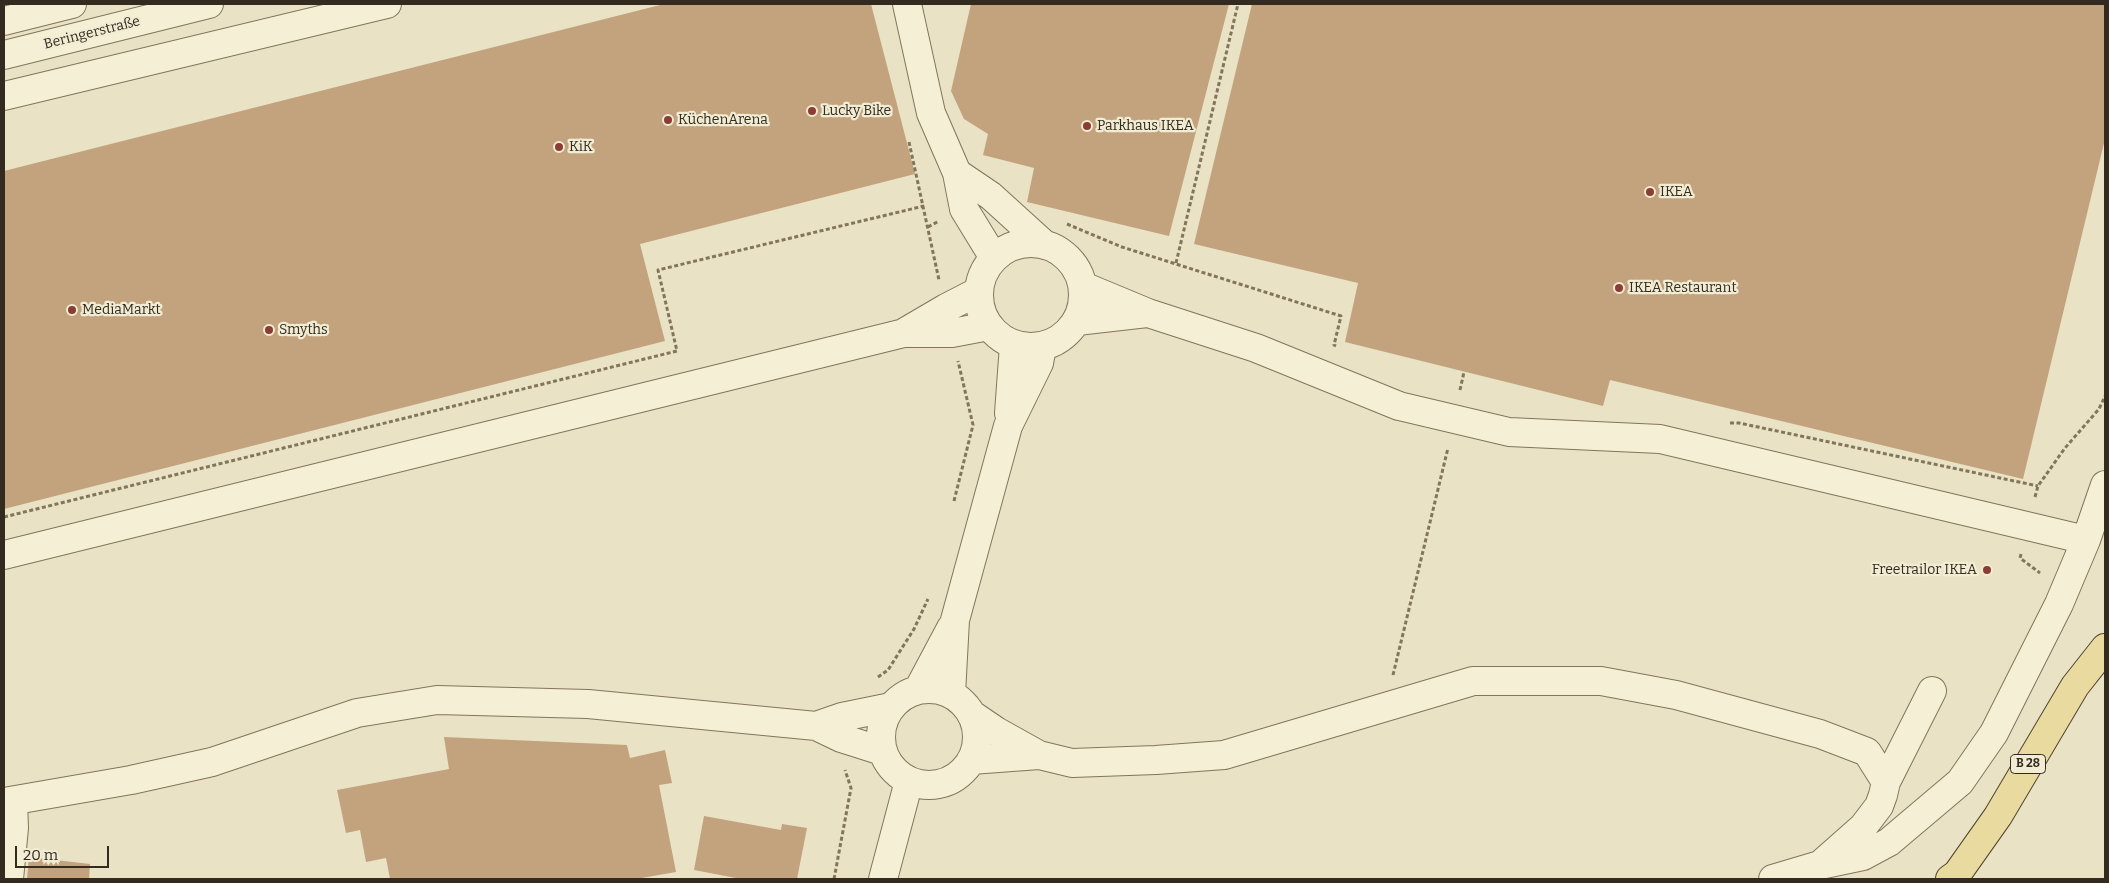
<!DOCTYPE html>
<meta charset="utf-8">
<style>
body{margin:0}
#map{position:relative;width:2109px;height:883px;overflow:hidden;background:#e9e2c4;font-family:Bitter,serif}
canvas{display:block}
.frame{position:absolute;inset:0;border:5px solid #332b1f;pointer-events:none}
.scale{position:absolute;left:15px;top:846px;width:94px;height:22px;box-sizing:border-box;border:2px solid #332b1f;border-top:0;padding-left:6px;font-size:15px;line-height:18px;white-space:nowrap;color:#332b1f;-webkit-text-stroke:4px #f1ecd3;paint-order:stroke}
</style>
<div id="map">
<canvas width="2109" height="883"></canvas>
<div class="frame"></div>
<div class="scale">20 m</div>
</div>
<script>
const context = document.querySelector('canvas').getContext('2d');
context.lineJoin = 'round';
function fill(path, color) {
  context.fillStyle = color;
  context.fill(path, 'evenodd');
}
function toPath(rows) {
  const path = new Path2D();
  for (const r of rows) {
    if (r.length === 3) {
      path.moveTo(r[0] + r[2], r[1]);
      path.arc(r[0], r[1], r[2], 0, 2 * Math.PI);
      continue;
    }
    path.moveTo(r[0], r[1]);
    for (let i = 2; i < r.length; i += 2) path.lineTo(r[i], r[i + 1]);
  }
  return path;
}
function strokePath(path, color, width, dash) {
  context.strokeStyle = color;
  context.lineWidth = width;
  context.lineCap = dash ? 'butt' : 'round';
  context.setLineDash(dash || []);
  context.stroke(path);
}
function write(font, color, halo, rows, align = 'center') {
  context.font = font + ' Bitter,serif';
  context.lineWidth = 4.5;
  context.setLineDash([]);
  context.textBaseline = 'middle';
  context.strokeStyle = halo;
  context.fillStyle = color;
  for (const [text, x, y, turn = 0] of rows) {
    context.save();
    context.translate(x, y);
    context.rotate((+turn || 0) * Math.PI / 180);
    context.textAlign = isNaN(turn) ? turn : align;
    if (halo) context.strokeText(text, 0, 0);
    context.fillText(text, 0, 0);
    context.restore();
  }
}
fill(toPath([
 [664,4,871,4,915,174,640,244,665,341,4,509,4,171],
 [971,4,1229,4,1169,236,1027,202,1034,168,983,155,988,134,964,119,951,91],
 [1252,4,2105,4,2105,139,2023,479,1610,380,1603,406,1345,342,1358,283,1194,244],
 [444,737,627,745,630,758,665,750,672,783,659,785,676,872,636,879,390,879,386,858,366,862,360,830,346,833,337,790,449,769],
 [704,816,781,830,782,824,807,828,797,879,741,879,694,870],
 [29,857,90,864,89,879,27,879]
]), '#c3a37e');
const minor = toPath([
 [907,4,931,113,957,173,964,209,994,258],
 [4,21,72,4],
 [4,55,209,4],
 [4,96,387,4],
 [957,173,991,196,1045,245],
 [1031,295,52],
 [1083,286,1148,313,1256,348,1399,406,1509,432,1660,439,2086,540],
 [1077,321,1147,313],
 [905,332,946,308,979,291],
 [1009,413,1014,345],
 [4,555,904,333,952,333,989,326],
 [929,737,48],
 [918,690,951,628],
 [951,694,955,620,1008,426,1039,363,1042,347],
 [971,714,996,731,1039,755,1072,763,1156,760,1224,755,1473,681,1601,681,1676,695,1820,734,1867,752,1886,782,1883,795,1879,806,1863,827,1820,865],
 [816,726,842,717,891,707],
 [971,760,1039,755],
 [1886,782,1932,691],
 [4,802,131,780,212,762,357,713,437,700,588,704,816,726,841,738,882,751],
 [9,879,14,828,13,801],
 [883,879,909,781],
 [1773,879,1820,865,1863,856,1889,842,1960,782,1994,733,2059,604,2086,540,2105,485]
]);
const major = toPath([
 [1950,879,1957,874,1998,816,2075,686,2105,648]
]);
strokePath(minor, '#82755c', 30);
strokePath(major, '#504330', 30);
strokePath(toPath([
 [909,142,939,280],
 [1067,224,1122,247,1341,316,1334,345,1336,346],
 [928,227,939,221],
 [1176,263,1238,4],
 [1460,390,1464,372],
 [1730,423,1739,423,2038,486],
 [2035,497,2038,486,2065,448,2099,409,2105,396],
 [954,501,973,425,958,361],
 [4,517,677,351,658,270,924,206],
 [2021,554,2020,558,2040,573],
 [1393,675,1448,448],
 [878,677,888,670,914,629,928,599],
 [834,879,851,788,845,770]
]), '#82755c', 3, [4, 2.5]);
strokePath(minor, '#f5efd6', 28);
strokePath(major, '#e9daa0', 28);
for (const [x, y, r, color] of [
 [812,111,5,"#8b3c33"],
 [668,120,5,"#8b3c33"],
 [1087,126,5,"#8b3c33"],
 [559,147,5,"#8b3c33"],
 [1650,192,5,"#8b3c33"],
 [1619,288,5,"#8b3c33"],
 [72,310,5,"#8b3c33"],
 [269,330,5,"#8b3c33"],
 [1987,570,5,"#8b3c33"]
]) {
  const dot = new Path2D();
  dot.arc(x, y, r, 0, 2 * Math.PI);
  context.fillStyle = color;
  context.fill(dot);
  strokePath(dot, '#f1ecd3', 2);
}
for (const [x, y, w] of [
 [2028,764,35]
]) {
  const box = new Path2D();
  box.roundRect(x - w / 2, y - 9.5, w, 19, 4);
  context.fillStyle = '#f1ecd3';
  context.fill(box);
  strokePath(box, '#332b1f', 1);
}
write('bold 12px', '#332b1f', null, [
 ["B 28",2028,764]
]);
write('14px', '#332b1f', '#f1ecd3', [
 ["Beringerstraße",92,33,-14]
]);
write('14px', '#332b1f', '#f1ecd3', [
 ["Lucky Bike",822,111],
 ["KüchenArena",678,120],
 ["Parkhaus IKEA",1097,126],
 ["KiK",569,147],
 ["IKEA",1660,192],
 ["IKEA Restaurant",1629,288],
 ["MediaMarkt",82,310],
 ["Smyths",279,330],
 ["Freetrailor IKEA",1977,570,"right"]
], 'left');
</script>
